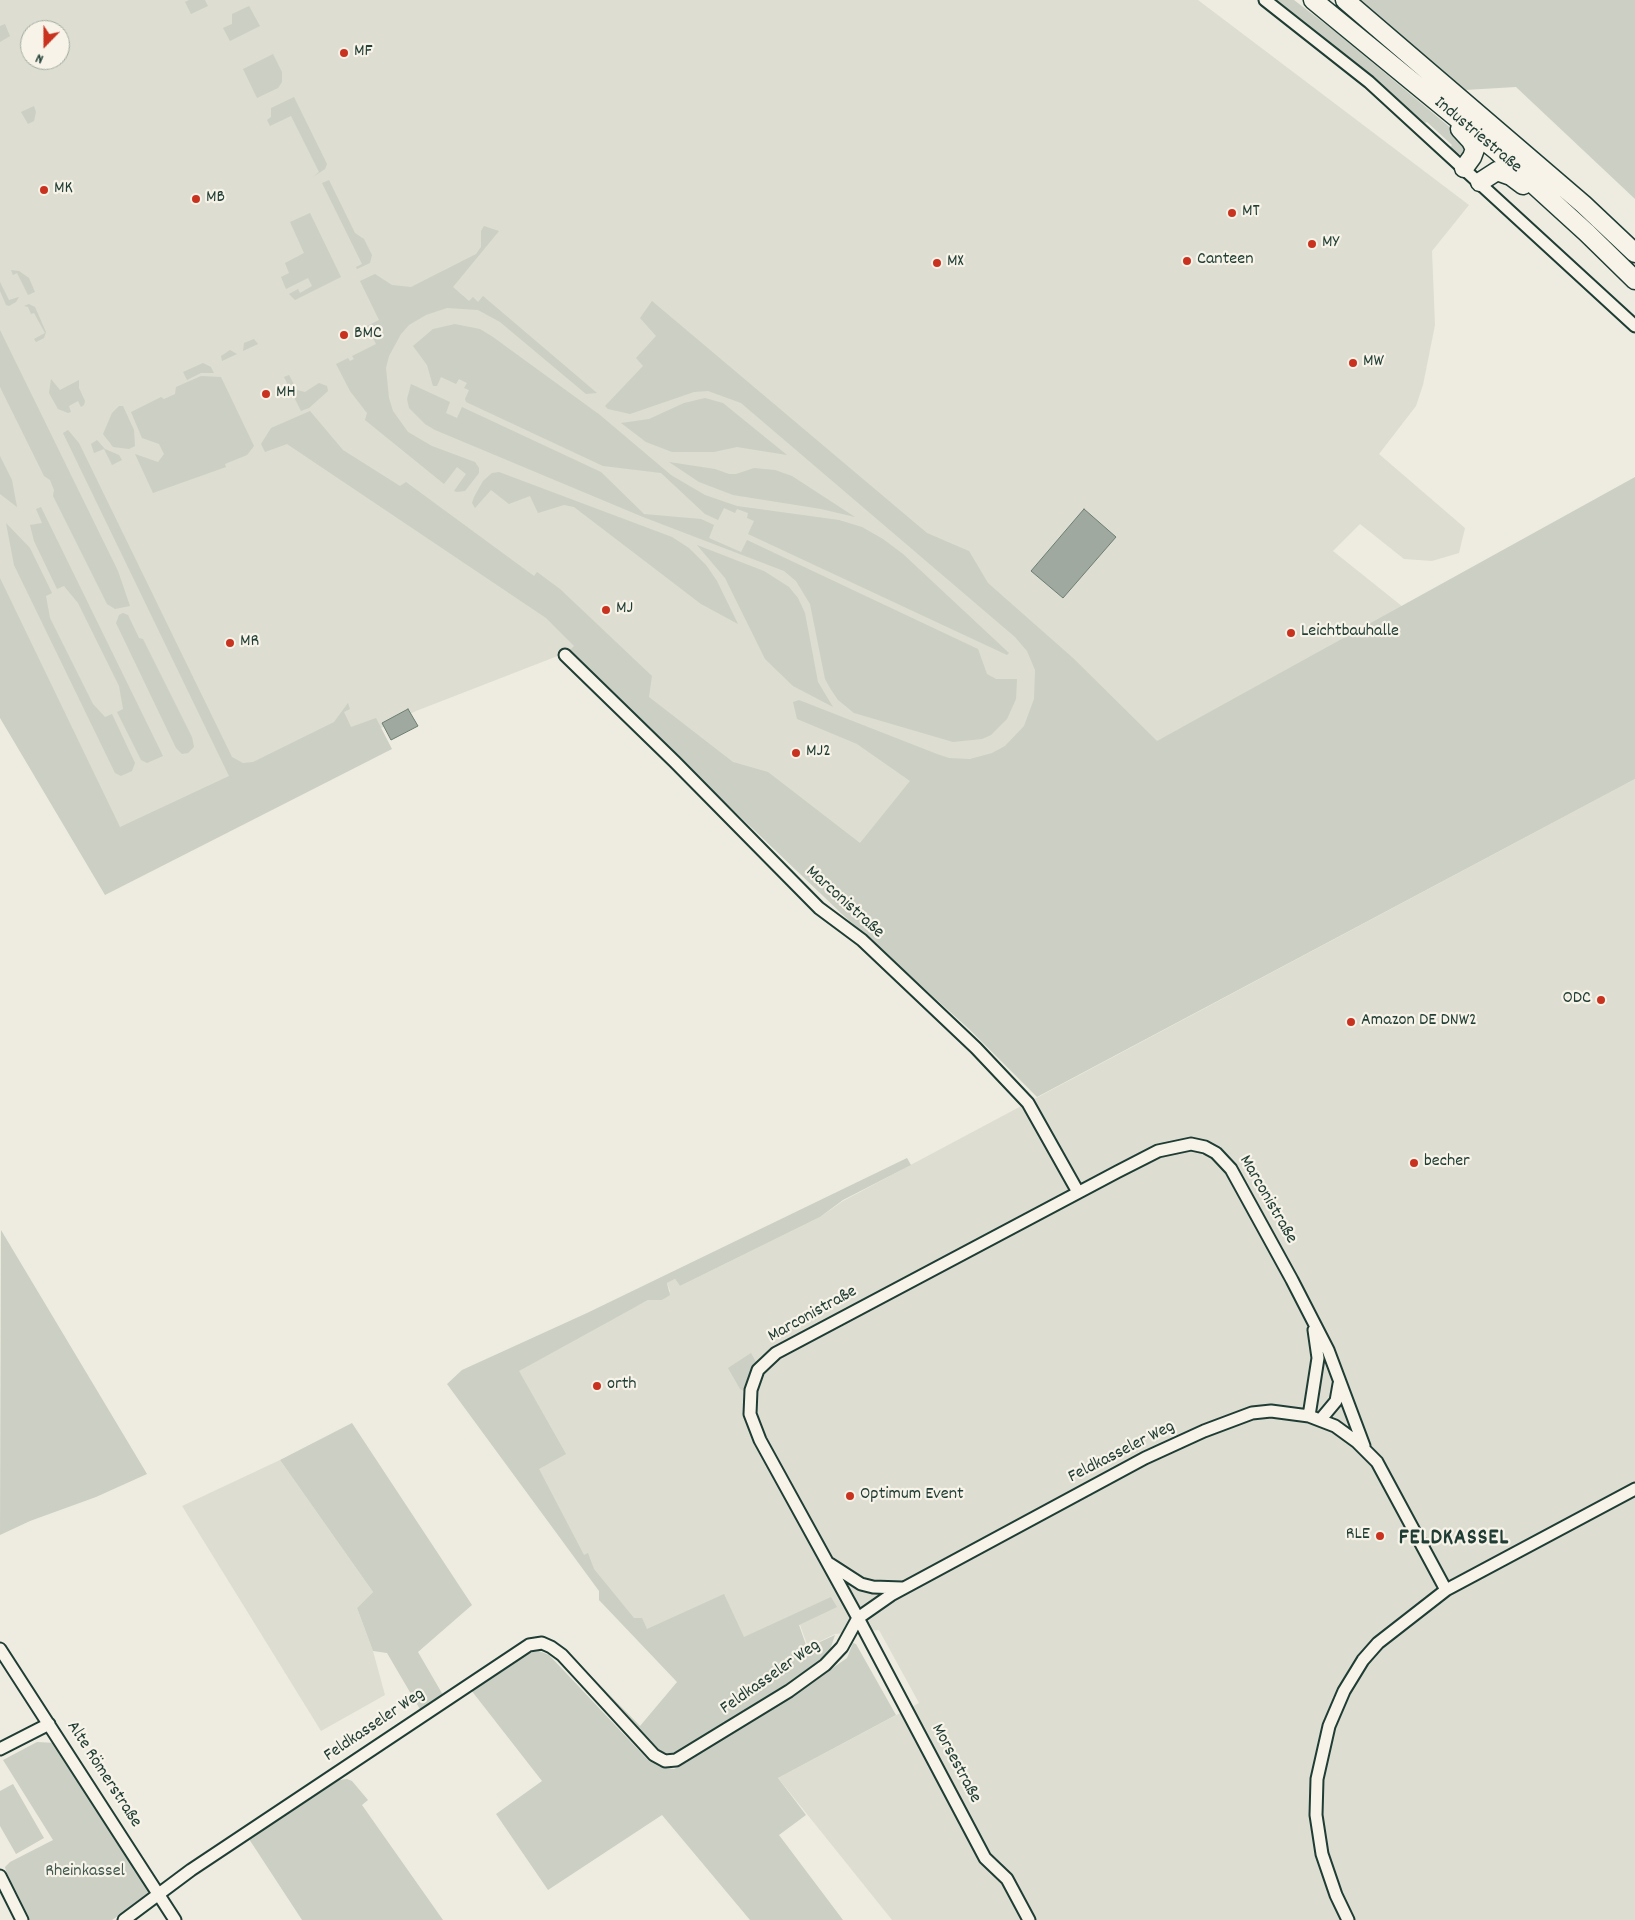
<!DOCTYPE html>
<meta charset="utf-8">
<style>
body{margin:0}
#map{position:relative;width:1635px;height:1920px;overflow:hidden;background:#eeece1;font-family:Dekko,sans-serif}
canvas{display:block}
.north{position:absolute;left:20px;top:20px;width:50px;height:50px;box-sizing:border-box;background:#f7f3e8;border:1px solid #a1aaa0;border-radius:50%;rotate:202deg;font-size:14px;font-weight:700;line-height:20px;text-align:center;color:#1f3d34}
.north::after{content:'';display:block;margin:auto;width:18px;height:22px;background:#c8321e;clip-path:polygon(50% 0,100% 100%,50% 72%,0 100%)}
</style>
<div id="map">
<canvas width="1635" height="1920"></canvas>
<div class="north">N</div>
</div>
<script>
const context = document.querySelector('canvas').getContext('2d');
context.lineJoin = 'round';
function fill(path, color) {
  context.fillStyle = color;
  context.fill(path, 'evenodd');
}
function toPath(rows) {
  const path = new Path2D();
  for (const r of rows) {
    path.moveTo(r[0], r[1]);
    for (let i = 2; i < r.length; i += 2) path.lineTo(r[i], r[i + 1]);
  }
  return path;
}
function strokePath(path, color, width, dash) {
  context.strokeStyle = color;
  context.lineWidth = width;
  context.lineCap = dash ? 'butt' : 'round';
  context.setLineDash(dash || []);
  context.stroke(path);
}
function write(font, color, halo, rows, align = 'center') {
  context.font = font + ' Dekko,sans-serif';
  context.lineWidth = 4.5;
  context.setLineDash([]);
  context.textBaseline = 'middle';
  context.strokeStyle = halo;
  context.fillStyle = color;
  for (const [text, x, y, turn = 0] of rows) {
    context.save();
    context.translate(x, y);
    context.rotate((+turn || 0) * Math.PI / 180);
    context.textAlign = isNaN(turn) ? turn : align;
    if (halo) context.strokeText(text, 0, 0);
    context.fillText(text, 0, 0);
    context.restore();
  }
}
fill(toPath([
 [0,0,1198,0,1469,205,1432,251,1435,325,1423,385,1416,406,1379,454,1465,528,1459,553,1432,561,1404,559,1360,524,1333,551,1403,607,842,914,568,652,416,711,355,741,111,853,0,630],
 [30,30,60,30,60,60,30,60],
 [1635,779,1635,1920,892,1920,778,1778,919,1703,879,1630,835,1634,808,1647,800,1625,677,1682,455,1391,587,1332,648,1300,662,1300,670,1291,667,1283,675,1279,680,1286,820,1217,843,1201],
 [280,1460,373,1592,357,1608,373,1651,385,1695,321,1731,182,1506]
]), '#ddddd2');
fill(toPath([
 [189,0,205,0,208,6,191,14,185,2],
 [1275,0,1294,0,1337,33,1464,139,1469,146,1463,155,1457,154,1450,147,1452,145,1427,122,1425,123,1365,71],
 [1360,0,1635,0,1635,199,1516,87,1465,90],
 [249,6,260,26,230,41,223,28,232,24,232,14],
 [5,24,10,36,0,42,0,26],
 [273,54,282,72,282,82,278,88,257,98,243,69],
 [294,97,327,164,325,169,313,177,319,172,291,116,270,126,267,120,271,117,271,108],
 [34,106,36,112,34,121,28,124,21,112],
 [329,180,355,233,364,239,372,255,370,263,357,269,356,267,362,264,322,183],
 [310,213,341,277,295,300,289,294,298,289,300,293,312,286,308,278,286,289,281,277,289,273,285,263,304,253,290,222],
 [484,226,499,231,453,287,469,301,473,297,478,302,483,296,597,393,586,394,500,322,478,310,447,308,426,315,409,325,401,334,389,356,386,368,389,398,393,411,408,432,432,446,475,462,479,468,479,473,465,491,457,492,454,491,466,474,457,467,444,484,365,420,367,413,350,391,336,364,348,358,350,361,354,359,352,356,376,344,367,326,379,320,360,281,375,274,392,285,411,287,476,254,481,247,481,231],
 [11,270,19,271,29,278,35,292,28,295,17,273,13,275],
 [0,282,9,300,19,297,16,302,9,306,6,305,0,291],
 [652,301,927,533,969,551,988,583,1073,658,1157,741,1635,477,1635,779,1037,1097,969,1029,842,914,568,652,574,646,546,618,287,444,265,452,261,444,271,428,310,411,343,450,400,486,406,482,534,576,537,572,560,589,652,676,649,697,733,762,768,772,860,843,910,781,857,744,797,719,793,702,799,700,937,754,949,758,970,759,992,753,1005,746,1024,726,1034,699,1035,670,1027,651,1015,637,741,403,708,391,694,392,630,414,608,409,605,406,643,366,636,358,656,336,640,318],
 [29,304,35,307,46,332,44,338,36,342,34,339,45,333,34,313,31,314,28,307,24,306],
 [455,324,480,329,493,337,600,415,671,475,705,495,737,506,839,520,862,527,883,539,903,554,1009,653,1007,655,748,534,754,521,747,518,748,513,737,509,735,513,724,508,718,520,705,514,661,473,603,466,466,402,465,399,469,390,464,388,467,383,459,379,456,384,441,377,437,386,433,386,427,365,413,346,433,329],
 [0,330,118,571,130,606,115,609,107,604,53,496,54,490,50,480,44,476,0,387],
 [254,339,258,344,243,351,244,343],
 [230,350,237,354,222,361,221,356],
 [203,363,211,367,214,373,201,373,187,380,183,372],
 [289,375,297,390,305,392,319,383,327,386,328,391,309,408,301,411,284,377],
 [201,376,221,377,254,446,247,455,225,464,226,467,153,493,135,454,158,462,164,454,159,444,142,438,131,412,161,397,164,399,175,394,176,387],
 [51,379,60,390,79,380,79,388,85,401,84,405,81,407,78,401,69,406,71,412,68,413,58,409,49,393],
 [411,384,450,402,446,413,457,418,462,407,601,472,644,514,701,519,714,525,709,538,741,552,747,540,978,649,987,674,996,679,1017,679,1016,699,1007,719,991,735,982,739,953,742,854,713,838,700,830,688,825,679,810,604,796,581,784,571,643,517,435,430,425,424,409,408,407,399],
 [705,398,723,403,787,455,737,447,714,452,672,452,646,442,621,423,649,419,684,403],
 [119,406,123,406,134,430,135,446,129,449,113,447,103,434,112,413],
 [68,430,79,443,232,757,243,763,253,762,334,722,348,703,350,709,344,712,351,727,376,718,392,749,105,895,0,718,0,578,120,827,229,776,63,433],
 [97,440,105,449,119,455,122,460,112,465,104,449,94,453,91,444],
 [0,456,12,480,17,507,0,494],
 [669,462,715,469,729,474,736,474,754,468,775,470,792,476,855,517,821,509,733,495,699,482],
 [499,472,672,537,689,548,706,565,717,581,738,624,701,604,574,507,564,505,538,513,530,496,509,504,491,490,475,508,472,503,474,497,483,481,492,473],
 [41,507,163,756,147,763,141,760,117,712,123,709,119,686,78,603,64,586,57,589,34,541,30,525,42,523,36,509],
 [6,523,30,548,52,593,46,596,50,618,93,704,105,717,112,714,135,763,132,771,121,776,115,773,14,565],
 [697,545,764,571,789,587,798,598,805,613,818,682,833,707,793,686,765,659,725,578],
 [123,613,128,615,139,638,143,639,192,737,194,747,188,753,182,754,176,748,116,623,119,615],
 [907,1158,911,1165,843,1200,820,1217,680,1286,675,1279,667,1283,670,1295,662,1300,648,1300,519,1371,566,1454,539,1469,584,1555,588,1553,594,1569,634,1618,642,1618,647,1629,724,1594,744,1637,831,1597,837,1607,799,1625,807,1648,835,1635,830,1650,812,1668,684,1750,671,1754,659,1751,557,1641,640,1726,677,1682,599,1600,599,1591,447,1384,462,1370,587,1313],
 [1,1230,147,1474,96,1497,30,1521,0,1535],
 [751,1353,757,1364,747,1380,744,1391,740,1389,728,1368],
 [352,1423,472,1605,418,1652,443,1695,421,1711,387,1653,373,1651,357,1608,373,1592,280,1460],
 [853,1643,856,1644,896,1715,778,1778,806,1815,779,1835,843,1920,750,1920,662,1815,548,1890,496,1814,542,1781,471,1690,527,1653,539,1651,549,1655,648,1760,660,1767,674,1769,687,1762,837,1665,847,1658],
 [37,1742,56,1743,153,1890,149,1896,112,1920,30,1920,7,1875,5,1867,10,1862,53,1840,3,1760],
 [347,1779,352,1781,368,1800,362,1805,443,1920,302,1920,249,1839,339,1780],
 [13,1784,44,1838,16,1854,0,1826,0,1791]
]), '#cccfc4');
const water = toPath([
 [1084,509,1116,537,1063,598,1031,571,1084,509],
 [408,709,418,726,391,740,382,723,408,709]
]);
fill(water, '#9fa99f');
strokePath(water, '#6c7e74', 1);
const minor = toPath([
 [1265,0,1369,82,1635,326],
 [565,655,675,762,819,908,862,940,976,1048,1028,1103,1078,1192],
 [1309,1416,1318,1358,1314,1330],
 [1321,1419,1336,1401,1339,1384],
 [830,1564,861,1584,873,1587,902,1588],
 [0,1649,175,1920],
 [0,1749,49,1724],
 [0,1876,22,1920],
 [124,1920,191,1870,529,1645,542,1643,551,1647,562,1655,654,1755,665,1761,676,1760,789,1691,825,1665,842,1647,858,1618,891,1595,1145,1458,1204,1431,1252,1413,1271,1411,1309,1416,1335,1426,1357,1442,1377,1462,1446,1590],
 [1029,1920,1007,1879,985,1858,858,1618,760,1440,750,1414,751,1390,758,1370,776,1353,1117,1172,1158,1151,1191,1144,1205,1147,1216,1153,1231,1169,1292,1280,1328,1350,1364,1446],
 [1348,1920,1336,1895,1322,1854,1316,1815,1317,1779,1329,1726,1344,1691,1363,1660,1378,1643,1446,1590,1635,1489]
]);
const highway = toPath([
 [1313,0,1497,151,1587,233,1635,280],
 [1345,0,1583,204,1635,253],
 [1460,129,1471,141,1475,149,1472,157,1464,168],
 [1480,182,1497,171,1511,176,1523,185]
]);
strokePath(minor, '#1f3d34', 15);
strokePath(highway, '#1f3d34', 21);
strokePath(minor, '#f7f3e8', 11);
strokePath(highway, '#f7f3e8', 18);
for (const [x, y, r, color] of [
 [344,53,5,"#c8321e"],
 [44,190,5,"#c8321e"],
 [196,199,5,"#c8321e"],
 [1232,213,5,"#c8321e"],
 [1312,244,5,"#c8321e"],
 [1187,261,5,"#c8321e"],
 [937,263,5,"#c8321e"],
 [344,335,5,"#c8321e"],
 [1353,363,5,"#c8321e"],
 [266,394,5,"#c8321e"],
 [606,610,5,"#c8321e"],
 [1291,633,5,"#c8321e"],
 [230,643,5,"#c8321e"],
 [796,753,5,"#c8321e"],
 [1601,1000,5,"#c8321e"],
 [1351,1022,5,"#c8321e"],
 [1414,1163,5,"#c8321e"],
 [597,1386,5,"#c8321e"],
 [850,1496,5,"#c8321e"],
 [1380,1536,5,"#c8321e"]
]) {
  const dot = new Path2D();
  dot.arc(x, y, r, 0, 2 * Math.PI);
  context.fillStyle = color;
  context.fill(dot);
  strokePath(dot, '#f7f3e8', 2);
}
write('18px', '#1f3d34', '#f7f3e8', [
 ["MF",354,53],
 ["MK",54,190],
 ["MB",206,199],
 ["MT",1242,213],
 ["MY",1322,244],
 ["Canteen",1197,261],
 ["MX",947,263],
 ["BMC",354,335],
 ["MW",1363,363],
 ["MH",276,394],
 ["MJ",616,610],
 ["Leichtbauhalle",1301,633],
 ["MR",240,643],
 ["MJ2",806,753],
 ["ODC",1591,1000,"right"],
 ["Amazon DE DNW2",1361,1022],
 ["becher",1424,1163],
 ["orth",607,1386],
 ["Optimum Event",860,1496],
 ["RLE",1370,1536,"right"]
], 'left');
write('18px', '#1f3d34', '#f7f3e8', [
 ["Industriestraße",1477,136,40],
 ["Marconistraße",844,903,42],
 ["Marconistraße",1267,1200,60],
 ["Marconistraße",813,1315,-29],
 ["Feldkasseler Weg",1122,1453,-27],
 ["Feldkasseler Weg",771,1678,-35],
 ["Feldkasseler Weg",375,1726,-34],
 ["Morsestraße",955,1764,62],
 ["Alte Römerstraße",103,1775,57]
]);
write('18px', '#425a51', '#f7f3e8', [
 ["Rheinkassel",85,1873]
]);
context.letterSpacing = '1px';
write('bold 22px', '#1f3d34', '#f7f3e8', [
 ["FELDKASSEL",1454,1540]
]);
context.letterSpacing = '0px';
</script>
